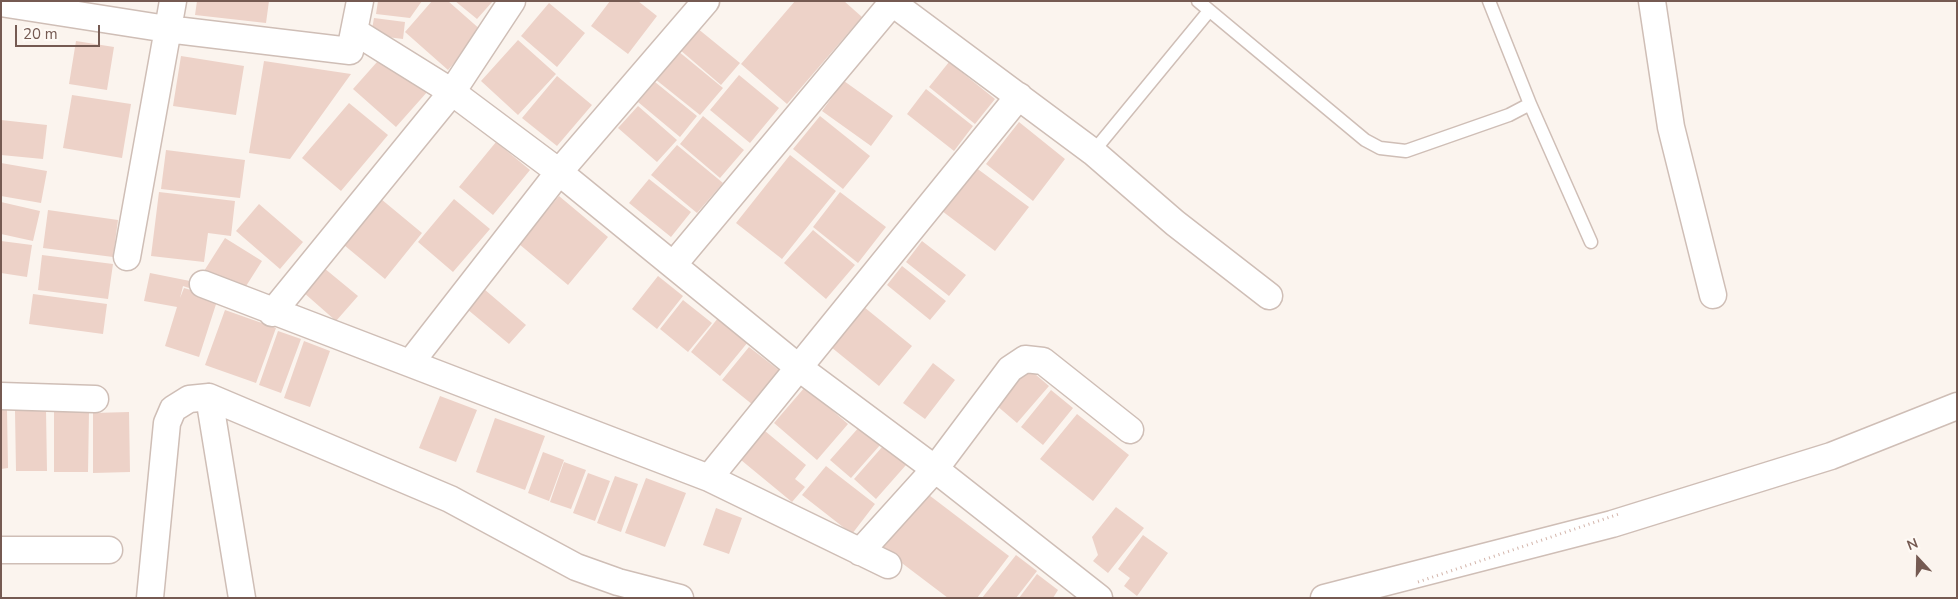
<!DOCTYPE html>
<style>
body{margin:0}
#map{position:relative;width:1958px;height:599px;overflow:hidden;background:#fbf4ee;font-family:"Nunito Sans",sans-serif}
canvas{display:block}
.frame{position:absolute;inset:0;border:2px solid #755a52;pointer-events:none}
.north{position:absolute;left:1893px;top:534px;width:50px;height:50px;-webkit-text-stroke:4px #fef9f4;paint-order:stroke;rotate:339deg;font-size:14px;font-weight:700;line-height:20px;text-align:center;color:#755a52}
.north::after{content:'';display:block;margin:auto;width:18px;height:22px;background:#755a52;clip-path:polygon(50% 0,100% 100%,50% 72%,0 100%)}
.scale{position:absolute;left:15px;top:25px;width:85px;height:22px;box-sizing:border-box;border:2px solid #755a52;border-top:0;padding-left:6px;font-size:15px;line-height:18px;white-space:nowrap;color:#755a52;-webkit-text-stroke:4px #fef9f4;paint-order:stroke}
</style>
<div id="map">
<canvas width="1958" height="599"></canvas>
<div class="frame"></div>
<div class="north">N</div>
<div class="scale">20 m</div>
</div>
<script>
const context = document.querySelector('canvas').getContext('2d');
context.lineJoin = 'round';
function fill(path, color) {
  context.fillStyle = color;
  context.fill(path, 'evenodd');
}
function toPath(rows) {
  const path = new Path2D();
  for (const r of rows) {
    path.moveTo(r[0], r[1]);
    for (let i = 2; i < r.length; i += 2) path.lineTo(r[i], r[i + 1]);
  }
  return path;
}
function strokePath(path, color, width, dash) {
  context.strokeStyle = color;
  context.lineWidth = width;
  context.lineCap = dash ? 'butt' : 'round';
  context.setLineDash(dash || []);
  context.stroke(path);
}
fill(toPath([
 [197,1,269,1,266,23,195,15],
 [378,1,422,1,410,18,376,14],
 [432,1,448,1,482,31,448,70,405,32],
 [455,1,493,1,477,19],
 [610,1,638,1,657,16,628,54,591,26],
 [795,1,844,1,862,17,787,104,741,64],
 [549,3,585,33,557,67,521,36],
 [374,18,405,22,403,39,371,35],
 [697,28,740,63,721,85,679,49],
 [518,40,556,74,518,115,481,81],
 [76,41,114,47,107,90,69,84],
 [678,51,723,88,700,115,655,79],
 [385,53,428,91,396,127,353,89],
 [181,56,244,66,236,115,173,106],
 [264,61,351,74,290,159,249,153],
 [949,62,995,99,975,124,929,87],
 [739,75,779,108,750,143,710,110],
 [557,76,592,105,557,146,522,118],
 [844,81,893,116,871,146,822,111],
 [655,82,697,116,680,137,638,102],
 [926,89,973,126,954,151,907,114],
 [72,95,131,104,122,158,63,148],
 [349,103,388,135,341,191,302,158],
 [638,106,677,140,657,162,618,128],
 [703,116,744,150,720,178,680,144],
 [820,116,870,156,843,189,793,149],
 [1,120,47,125,43,159,1,155],
 [1019,122,1065,159,1033,201,986,164],
 [496,142,530,170,493,215,459,187],
 [677,145,723,183,697,213,651,175],
 [166,150,245,160,240,198,161,189],
 [790,155,836,191,782,259,736,223],
 [1,163,47,171,41,203,1,196],
 [975,167,1029,207,995,251,942,211],
 [649,179,691,212,671,237,629,203],
 [159,192,235,201,231,236,208,233,204,262,151,256],
 [840,192,886,227,858,263,813,227],
 [559,196,608,237,568,285,519,244],
 [381,199,422,233,385,279,344,245],
 [454,199,490,229,453,272,418,242],
 [1,202,40,211,33,241,1,234],
 [259,204,303,242,280,269,236,231],
 [48,210,118,220,113,257,43,248],
 [813,230,855,265,826,299,784,263],
 [225,238,262,261,241,294,204,271],
 [1,241,32,245,27,277,1,273],
 [922,241,966,275,949,296,906,262],
 [42,255,113,264,108,299,38,290],
 [902,266,946,301,930,320,887,285],
 [324,268,358,296,336,321,303,292],
 [150,273,190,281,189,288,183,286,180,298,184,288,218,298,199,357,165,346,177,307,144,301],
 [658,276,683,296,657,329,632,309],
 [484,289,526,325,509,344,467,309],
 [33,294,107,304,103,334,29,324],
 [683,300,712,323,688,352,660,329],
 [864,307,912,346,879,386,831,347],
 [225,310,276,328,256,383,205,365],
 [718,318,748,342,720,376,691,352],
 [278,331,301,339,281,393,259,385],
 [304,341,330,351,310,407,284,398],
 [749,347,780,371,753,405,722,380],
 [933,363,955,380,925,419,903,403],
 [1028,368,1049,386,1017,423,996,405],
 [805,387,848,424,817,460,774,423],
 [1051,390,1073,408,1043,445,1021,427],
 [440,396,477,410,456,462,419,448],
 [1,410,7,410,8,468,1,469],
 [46,410,47,471,16,471,15,411],
 [54,412,89,412,88,472,54,472],
 [129,412,130,472,93,473,93,413],
 [1077,414,1129,455,1093,501,1040,459],
 [495,418,545,436,525,490,476,472],
 [860,426,881,444,851,478,830,460],
 [765,431,806,465,795,479,805,487,792,502,741,460],
 [883,446,906,465,876,499,854,479],
 [543,452,564,460,549,501,528,493],
 [564,462,586,470,571,509,550,502],
 [826,466,875,504,852,534,802,495],
 [588,473,610,481,595,521,573,513],
 [615,476,638,484,621,532,597,523],
 [646,478,686,493,665,547,625,533],
 [925,492,1009,556,977,598,948,598,882,548],
 [1116,507,1144,528,1108,573,1093,561,1098,555,1092,537],
 [716,508,742,518,729,554,703,545],
 [1143,535,1168,553,1137,596,1124,586,1130,578,1118,569],
 [1016,555,1037,571,1016,598,982,598],
 [1037,574,1058,590,1053,598,1019,598]
]), '#edd2c8');
const lane = toPath([
 [1198,1,1365,140,1380,148,1406,151,1509,115,1530,104,1591,242],
 [1489,1,1530,104],
 [1093,152,1209,11]
]);
const street = toPath([
 [890,1,1093,152,1175,223,1269,296],
 [1652,1,1671,127,1713,295],
 [1,3,167,29,350,51,360,1],
 [354,31,452,92,559,172,798,367,935,469,1099,598],
 [127,257,173,1],
 [674,264,892,3],
 [203,284,709,478,1019,96],
 [272,313,452,92,512,1],
 [411,362,559,172,706,1],
 [1,396,95,399],
 [209,397,242,598],
 [709,478,888,565],
 [1,550,109,550],
 [860,552,935,469,1010,369,1025,359,1043,361,1130,430],
 [150,598,167,423,173,409,189,399,209,397,450,499,576,567,618,582,680,598],
 [1324,598,1612,524,1831,456,1957,406]
]);
strokePath(lane, '#cfbeb6', 15);
strokePath(street, '#cfbeb6', 29);
strokePath(lane, '#fff', 12);
strokePath(street, '#fff', 26);
strokePath(toPath([
 [1418,582,1619,514]
]), '#d3b5ab', 3, [1, 4]);
</script>
